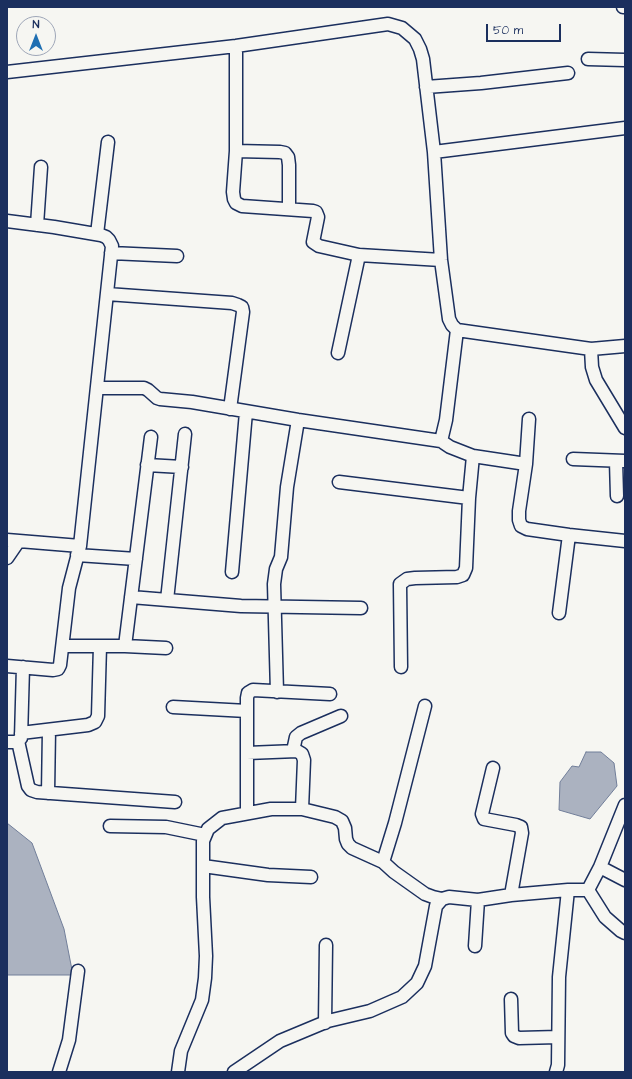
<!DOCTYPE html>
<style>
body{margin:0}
#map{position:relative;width:632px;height:1079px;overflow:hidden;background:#f6f6f2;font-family:"Architects Daughter",sans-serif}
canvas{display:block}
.frame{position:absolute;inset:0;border:8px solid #1b2f5e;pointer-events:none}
.north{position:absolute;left:16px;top:16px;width:40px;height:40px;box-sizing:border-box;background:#f6f6f2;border:1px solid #9ea6b7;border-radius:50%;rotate:0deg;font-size:11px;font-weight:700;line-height:16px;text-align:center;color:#1b2f5e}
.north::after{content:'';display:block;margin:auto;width:14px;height:18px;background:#1f6fb2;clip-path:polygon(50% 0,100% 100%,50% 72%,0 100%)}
.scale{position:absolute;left:486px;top:24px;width:75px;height:18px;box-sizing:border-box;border:2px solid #1b2f5e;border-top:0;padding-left:5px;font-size:12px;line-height:14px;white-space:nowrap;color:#1b2f5e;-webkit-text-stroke:3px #f6f6f2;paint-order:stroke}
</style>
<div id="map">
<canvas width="632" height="1079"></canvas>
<div class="frame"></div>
<div class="north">N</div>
<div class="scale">50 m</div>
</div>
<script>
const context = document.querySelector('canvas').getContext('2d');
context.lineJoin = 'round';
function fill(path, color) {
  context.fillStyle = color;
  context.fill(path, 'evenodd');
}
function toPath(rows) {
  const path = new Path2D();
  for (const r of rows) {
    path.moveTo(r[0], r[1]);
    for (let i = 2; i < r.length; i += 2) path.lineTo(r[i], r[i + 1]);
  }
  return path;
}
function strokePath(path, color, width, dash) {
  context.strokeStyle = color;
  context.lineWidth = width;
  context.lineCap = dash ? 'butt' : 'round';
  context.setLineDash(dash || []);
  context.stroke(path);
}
const water = toPath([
 [586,752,601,752,614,763,617,786,590,819,559,810,560,782,572,766,579,767,586,752],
 [7,823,32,843,64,929,73,975,7,975,7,823]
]);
fill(water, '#abb2c0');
strokePath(water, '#717e99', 1);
const street = toPath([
 [623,7,625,7],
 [236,46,236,151,233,192,234,199,236,203,242,206,313,211,316,212,318,217,313,242,319,246,359,255,441,260],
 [588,59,625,60],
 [7,72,236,46,388,24,402,28,415,39,420,49,423,59,434,152,441,260,449,319,452,325,457,330,591,349,625,346],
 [426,87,481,83,568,73],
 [236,151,280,152,285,153,288,157,289,165,289,209],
 [434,152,625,128],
 [7,221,54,227,101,235,106,237,109,240,112,246,80,546,69,588,60,665,58,669,53,670,7,666],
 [37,225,41,167],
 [97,234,108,142],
 [111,253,177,256],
 [107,294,232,303,238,305,242,307,243,312,230,409],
 [591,349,592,367,596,380,625,428],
 [338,353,359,255],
 [97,388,144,388,148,390,157,398,160,399,192,402,298,420,441,441,446,420,457,330],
 [529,419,526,464,519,511,519,520,521,526,527,529,569,535,625,541],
 [441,441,450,447,473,456,526,464],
 [573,459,625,461],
 [616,461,617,496],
 [147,465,182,467],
 [339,482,469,498],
 [7,540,80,546],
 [77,555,136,559],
 [7,558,18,542],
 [232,572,246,412],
 [131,597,241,606,361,608],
 [167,600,185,434],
 [559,613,569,535],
 [63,646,125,646,166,648],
 [125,646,151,437],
 [401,667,400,584,407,579,415,578,457,577,463,575,466,568,469,498,473,456],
 [277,692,274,584,276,569,281,557,287,487,298,420],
 [173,707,247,711],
 [21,733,88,725,95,722,98,716,100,646],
 [18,741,28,786,31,790,37,792,175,802],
 [7,742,15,742,18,741,21,738,23,667],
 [293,751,296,737,301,733,341,716],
 [247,753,297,751,302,754,304,760,302,809],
 [493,768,482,814,484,819,516,825,521,827,522,833,511,895],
 [48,793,49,730],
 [625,805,600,867,588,890,605,917,621,931,625,933],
 [247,813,247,698,248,693,253,690,330,694],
 [110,826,166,827,205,835],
 [383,862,395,823,425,706],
 [203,866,268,875,311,877],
 [600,867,625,880],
 [475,946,478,900],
 [511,999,512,1033,514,1036,519,1038,558,1037],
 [325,1023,326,945],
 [59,1072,69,1040,78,971],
 [178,1072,181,1051,202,1000,205,978,206,956,203,897,203,841,208,829,222,818,271,809,302,809,335,817,342,821,345,828,346,839,348,844,352,848,383,862,394,872,425,894,433,897,442,899],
 [234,1072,280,1041,328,1021,370,1011,402,997,417,983,425,966,436,906,442,899,449,897,478,900,511,895,568,890,588,890],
 [556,1072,558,1065,559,977,568,890]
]);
strokePath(street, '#1b2f5e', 15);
strokePath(street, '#f6f6f2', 12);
</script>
